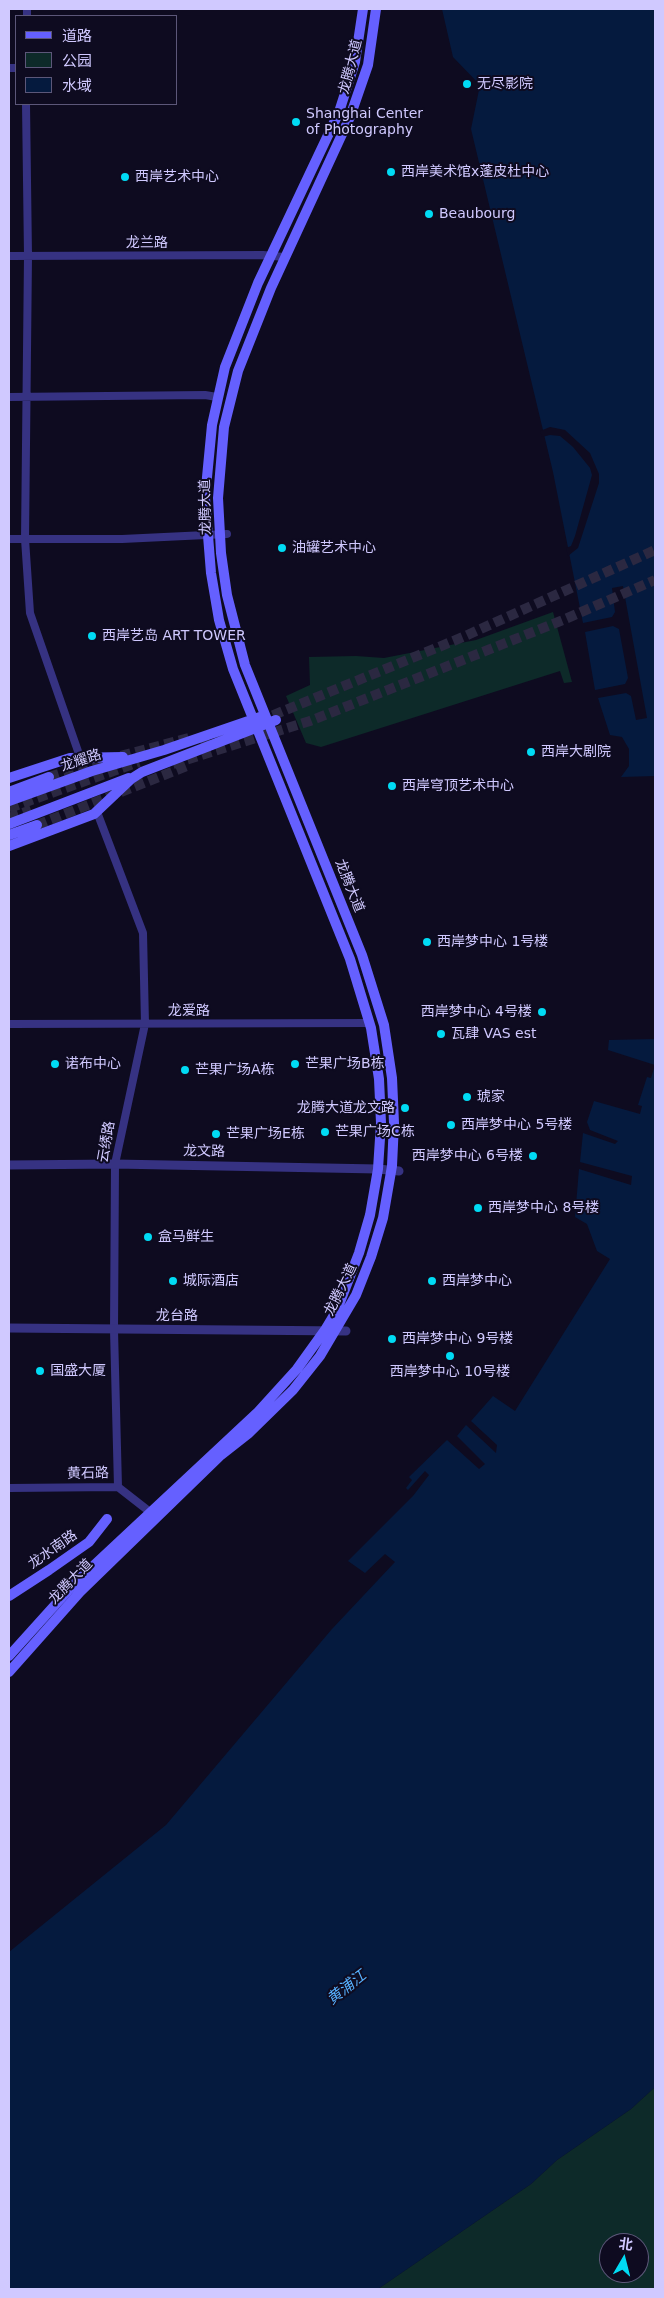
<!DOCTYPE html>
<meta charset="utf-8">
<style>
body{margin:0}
#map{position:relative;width:664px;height:2298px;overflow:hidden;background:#0e0b20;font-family:"DejaVu Sans","Noto Sans SC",sans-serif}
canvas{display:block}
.frame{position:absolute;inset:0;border:10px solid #d0c9ff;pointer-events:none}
.legend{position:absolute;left:15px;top:15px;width:162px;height:90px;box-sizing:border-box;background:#0e0b20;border:1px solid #5c5779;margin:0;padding:6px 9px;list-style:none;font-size:15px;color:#d0c9ff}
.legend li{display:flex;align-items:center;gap:10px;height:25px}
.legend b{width:25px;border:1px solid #5c5779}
.north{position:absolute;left:599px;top:2233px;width:50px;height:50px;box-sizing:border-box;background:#0e0b20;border:1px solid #5c5779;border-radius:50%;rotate:8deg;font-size:14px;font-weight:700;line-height:20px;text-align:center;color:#d0c9ff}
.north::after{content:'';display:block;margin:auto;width:18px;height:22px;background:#00dbf4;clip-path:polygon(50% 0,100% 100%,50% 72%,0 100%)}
</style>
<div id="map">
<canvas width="664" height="2298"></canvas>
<div class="frame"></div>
<ul class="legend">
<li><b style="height:6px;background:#6560ff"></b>道路</li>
<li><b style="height:14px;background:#0d2a29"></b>公园</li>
<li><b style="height:14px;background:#051a3e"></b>水域</li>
</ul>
<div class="north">北</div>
</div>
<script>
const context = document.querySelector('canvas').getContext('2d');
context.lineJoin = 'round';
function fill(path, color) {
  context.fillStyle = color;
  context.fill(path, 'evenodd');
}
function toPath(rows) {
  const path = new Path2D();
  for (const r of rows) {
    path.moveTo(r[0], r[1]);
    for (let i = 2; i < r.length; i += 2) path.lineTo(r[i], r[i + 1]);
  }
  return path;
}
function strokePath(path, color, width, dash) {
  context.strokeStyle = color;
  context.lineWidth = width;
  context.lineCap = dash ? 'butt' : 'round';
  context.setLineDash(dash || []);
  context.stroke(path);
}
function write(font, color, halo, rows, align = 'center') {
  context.font = font + ' "DejaVu Sans","Noto Sans SC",sans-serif';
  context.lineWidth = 4;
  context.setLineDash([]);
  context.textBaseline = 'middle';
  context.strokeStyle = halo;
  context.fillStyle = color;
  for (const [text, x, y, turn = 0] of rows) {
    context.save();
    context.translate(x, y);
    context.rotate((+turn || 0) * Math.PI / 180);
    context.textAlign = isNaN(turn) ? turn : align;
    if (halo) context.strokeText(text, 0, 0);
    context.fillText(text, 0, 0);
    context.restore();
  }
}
fill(toPath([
 [553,612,572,682,564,683,560,671,321,747,306,743,286,696,310,685,309,657,356,656,384,658,476,640],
 [655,2087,655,2289,378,2289,531,2184,557,2160,631,2109],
 [609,2243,639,2243,639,2273,609,2273]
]), '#0d2a29');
fill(toPath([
 [442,9,655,9,655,800,655,776,621,777,629,766,629,749,622,737,610,735,598,698,626,693,631,696,636,720,647,718,623,586,612,588,615,612,612,617,583,623,553,472,471,129,480,85,453,57],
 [613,626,619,629,628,678,625,684,595,690,585,632],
 [655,1039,655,2087,631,2109,557,2160,531,2184,378,2289,9,2289,9,1952,166,1825,332,1629,395,1562,385,1554,365,1573,348,1561,413,1496,429,1475,425,1471,408,1490,406,1488,412,1480,409,1477,447,1440,479,1469,485,1464,457,1436,466,1425,496,1453,497,1445,471,1421,493,1396,515,1411,610,1259,597,1251,587,1224,575,1217,579,1169,631,1185,632,1176,580,1162,583,1133,615,1144,618,1141,590,1130,587,1122,594,1101,640,1114,642,1106,638,1105,647,1077,651,1078,655,1065,608,1050,609,1040]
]), '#051a3e');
fill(toPath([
 [550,427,565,430,590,453,599,474,599,483,578,548,568,556,566,548,571,546,575,536,592,475,590,468,573,447,560,436,550,435,542,437,540,431]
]), '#0e0b20');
strokePath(toPath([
 [259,721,463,637,655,550],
 [200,742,234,731],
 [173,764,310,721,563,620,655,580],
 [49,777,94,763,189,738],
 [9,808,139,762],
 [9,818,31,810],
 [37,825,187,766]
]), '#2b2841', 10, [10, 5]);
strokePath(toPath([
 [27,16,27,9],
 [9,68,16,68],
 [26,104,28,256,25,539,30,613,80,757],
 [9,256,263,255,284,257],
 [9,397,205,395,217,397],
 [9,539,122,539,227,534],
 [97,812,143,933,145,1024,115,1164,114,1330,118,1487],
 [9,1024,370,1023],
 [9,1488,118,1487,150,1512]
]), '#363282', 8);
strokePath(toPath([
 [9,1165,115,1164,378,1169,399,1171],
 [9,1328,346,1331]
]), '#363282', 9);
strokePath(toPath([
 [9,778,70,758,123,757],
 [9,792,49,777],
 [9,801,92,771,164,750,260,717],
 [9,824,129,778],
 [9,835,37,825],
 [9,846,94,814,131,779,142,772,276,720],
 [9,1596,49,1570,89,1542,107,1519],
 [9,1656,73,1585,257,1413,297,1369,325,1330,337,1310,359,1253,370,1215,378,1169,381,1123,379,1079,371,1028,350,959,233,669,219,620,211,573,205,498,212,425,225,367,258,283,339,112,355,62,363,9],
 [9,1672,80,1592,221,1455,249,1433,293,1390,320,1356,356,1295,371,1257,383,1218,392,1166,394,1123,392,1078,384,1025,362,955,245,665,227,595,221,553,218,498,224,427,238,371,271,288,350,117,368,65,376,9]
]), '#6560ff', 10);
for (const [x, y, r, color] of [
 [467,84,5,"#00dbf4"],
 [296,122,5,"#00dbf4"],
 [391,172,5,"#00dbf4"],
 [125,177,5,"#00dbf4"],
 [429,214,5,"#00dbf4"],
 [282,548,5,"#00dbf4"],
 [92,636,5,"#00dbf4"],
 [531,752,5,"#00dbf4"],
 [392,786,5,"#00dbf4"],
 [427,942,5,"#00dbf4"],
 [542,1012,5,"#00dbf4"],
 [441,1034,5,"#00dbf4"],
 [55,1064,5,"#00dbf4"],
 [295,1064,5,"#00dbf4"],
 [185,1070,5,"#00dbf4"],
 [467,1097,5,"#00dbf4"],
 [405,1108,5,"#00dbf4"],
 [451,1125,5,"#00dbf4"],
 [325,1132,5,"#00dbf4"],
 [216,1134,5,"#00dbf4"],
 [533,1156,5,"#00dbf4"],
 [478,1208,5,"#00dbf4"],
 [148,1237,5,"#00dbf4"],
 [173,1281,5,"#00dbf4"],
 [432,1281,5,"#00dbf4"],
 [392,1339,5,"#00dbf4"],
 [450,1356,5,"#00dbf4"],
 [40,1371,5,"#00dbf4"]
]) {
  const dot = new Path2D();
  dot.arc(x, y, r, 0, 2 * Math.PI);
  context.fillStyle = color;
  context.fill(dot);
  strokePath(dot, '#0e0b20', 2);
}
write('14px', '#d0c9ff', '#0e0b20', [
 ["龙腾大道",351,67,-76],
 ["龙兰路",147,243],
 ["龙腾大道",206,507,-91],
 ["龙耀路",81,761,-18],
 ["龙腾大道",349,886,68],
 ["龙爱路",189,1011],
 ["云绣路",107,1142,-80],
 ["龙文路",204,1152,1],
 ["龙腾大道",341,1290,-64],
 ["龙台路",177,1316],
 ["黄石路",88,1474,-1],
 ["龙水南路",53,1550,-35],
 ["龙腾大道",71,1582,-46]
]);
write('14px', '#d0c9ff', '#0e0b20', [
 ["无尽影院",477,84],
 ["Shanghai Center",306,114],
 ["of Photography",306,130],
 ["西岸美术馆x蓬皮杜中心",401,172],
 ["西岸艺术中心",135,177],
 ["Beaubourg",439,214],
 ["油罐艺术中心",292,548],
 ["西岸艺岛 ART TOWER",102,636],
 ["西岸大剧院",541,752],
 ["西岸穹顶艺术中心",402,786],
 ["西岸梦中心 1号楼",437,942],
 ["西岸梦中心 4号楼",532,1012,"right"],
 ["瓦肆 VAS est",451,1034],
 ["诺布中心",65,1064],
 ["芒果广场B栋",305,1064],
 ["芒果广场A栋",195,1070],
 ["琥家",477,1097],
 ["龙腾大道龙文路",395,1108,"right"],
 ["西岸梦中心 5号楼",461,1125],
 ["芒果广场C栋",335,1132],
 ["芒果广场E栋",226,1134],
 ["西岸梦中心 6号楼",523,1156,"right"],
 ["西岸梦中心 8号楼",488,1208],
 ["盒马鲜生",158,1237],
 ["城际酒店",183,1281],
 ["西岸梦中心",442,1281],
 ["西岸梦中心 9号楼",402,1339],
 ["国盛大厦",50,1371],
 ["西岸梦中心 10号楼",450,1372,"center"]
], 'left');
write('italic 15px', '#57b1ff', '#0e0b20', [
 ["黄浦江",347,1988,-38]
]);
</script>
